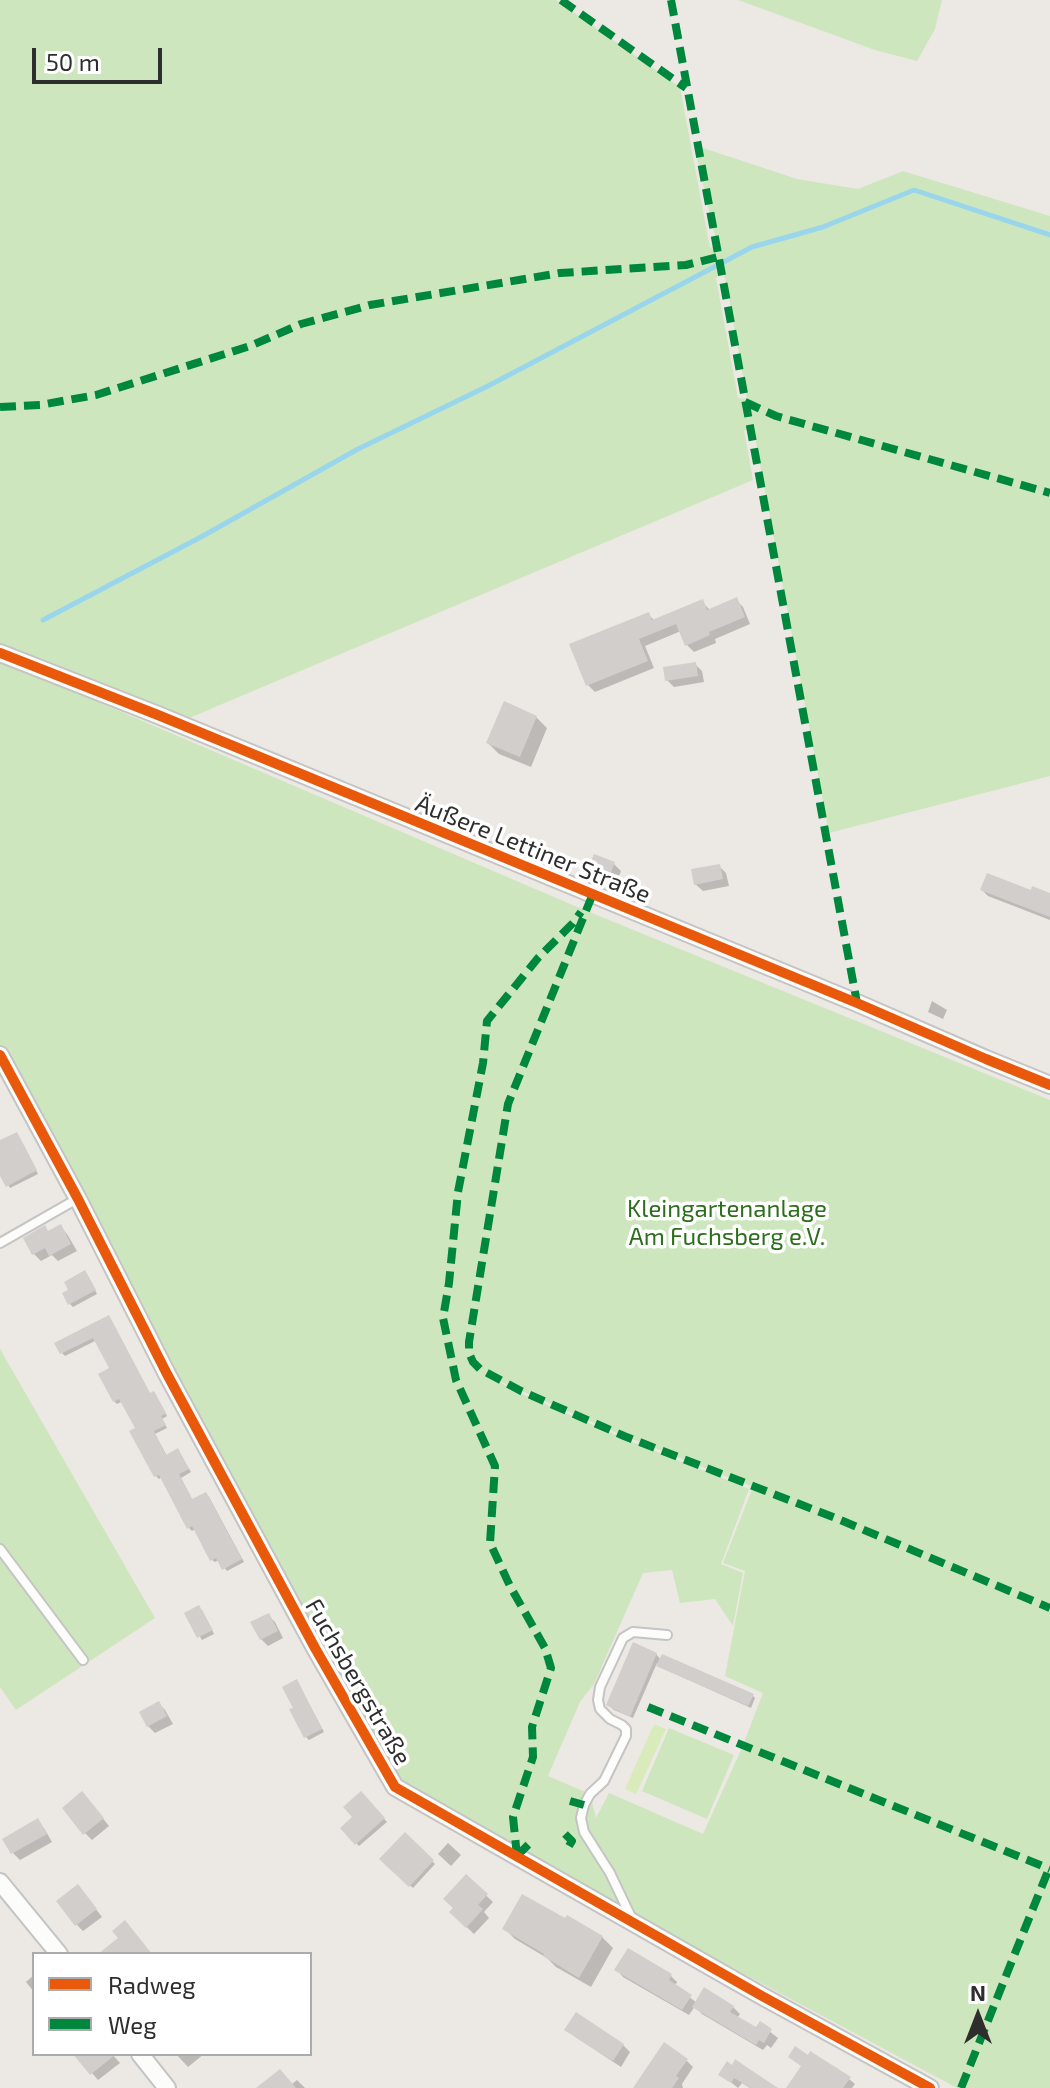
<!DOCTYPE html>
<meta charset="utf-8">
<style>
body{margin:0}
#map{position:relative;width:1050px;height:2088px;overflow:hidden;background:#ece8e4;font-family:"Exo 2",sans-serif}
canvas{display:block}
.legend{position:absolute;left:32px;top:1952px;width:280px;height:104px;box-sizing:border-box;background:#fff;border:2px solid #ababab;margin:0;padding:10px 14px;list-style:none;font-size:24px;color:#2e2e2e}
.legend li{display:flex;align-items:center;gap:16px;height:40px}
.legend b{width:40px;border:2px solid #ababab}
.north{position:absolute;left:938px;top:1976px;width:80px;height:80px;-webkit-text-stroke:6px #fff;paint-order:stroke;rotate:0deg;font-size:22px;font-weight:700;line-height:32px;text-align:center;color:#2e2e2e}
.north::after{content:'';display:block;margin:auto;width:28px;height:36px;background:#2e2e2e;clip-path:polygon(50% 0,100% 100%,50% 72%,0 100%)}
.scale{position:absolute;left:32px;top:48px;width:130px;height:36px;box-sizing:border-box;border:4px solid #2e2e2e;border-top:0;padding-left:10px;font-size:24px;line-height:28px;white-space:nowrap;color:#2e2e2e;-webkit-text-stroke:6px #fff;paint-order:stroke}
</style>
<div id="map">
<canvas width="1050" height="2088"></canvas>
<ul class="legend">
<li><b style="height:10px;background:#e8590c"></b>Radweg</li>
<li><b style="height:10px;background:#00873e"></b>Weg</li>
</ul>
<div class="north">N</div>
<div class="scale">50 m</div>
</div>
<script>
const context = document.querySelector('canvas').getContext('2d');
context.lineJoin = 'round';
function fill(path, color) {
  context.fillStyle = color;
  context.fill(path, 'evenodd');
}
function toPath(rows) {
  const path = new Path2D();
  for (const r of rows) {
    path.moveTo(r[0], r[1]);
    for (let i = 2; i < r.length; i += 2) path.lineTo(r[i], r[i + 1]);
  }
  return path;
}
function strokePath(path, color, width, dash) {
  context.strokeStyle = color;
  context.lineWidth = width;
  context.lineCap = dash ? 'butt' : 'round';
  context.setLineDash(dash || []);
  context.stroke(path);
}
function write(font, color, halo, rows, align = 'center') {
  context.font = font + ' "Exo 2",sans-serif';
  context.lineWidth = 7;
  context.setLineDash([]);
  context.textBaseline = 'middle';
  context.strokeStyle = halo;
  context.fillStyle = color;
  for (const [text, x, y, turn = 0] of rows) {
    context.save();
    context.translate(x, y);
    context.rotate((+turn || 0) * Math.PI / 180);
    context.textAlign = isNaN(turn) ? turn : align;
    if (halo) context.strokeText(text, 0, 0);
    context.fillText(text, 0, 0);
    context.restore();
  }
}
fill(toPath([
 [0,0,556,0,680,87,710,248,717,245,694,145,797,179,858,189,903,171,1050,216,1050,776,829,833,754,432,744,430,753,480,182,721,0,651],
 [724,274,729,298,747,399,738,398,716,278],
 [738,0,942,0,935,29,917,61,875,50],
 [0,660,582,909,1050,1100,1050,2088,957,2088,395,1787,0,1055],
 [492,1378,624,1436,753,1487,723,1563,745,1571,725,1676,763,1693,741,1750,703,1834,609,1793,596,1818,590,1794,548,1776,580,1702,594,1684,643,1573,672,1570,680,1603,715,1599,733,1626,743,1573,721,1564,749,1489,623,1438,520,1393],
 [0,1349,155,1618,16,1710,0,1687],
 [669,1728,734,1755,707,1819,642,1791]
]), '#cee6be');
fill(toPath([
 [654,1724,666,1729,636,1794,625,1789]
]), '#d9eabb');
fill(toPath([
 [736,600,743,607,750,624,715,639,716,643,694,652,687,645,681,631,645,646,654,668,595,692,588,685,648,614,655,621,702,602,710,610],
 [695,664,702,671,704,682,674,687,667,680],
 [536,717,547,728,531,767,499,754,488,743],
 [595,856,614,864,621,871,615,886,596,878,589,871],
 [719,866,726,873,729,886,703,891,695,884],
 [982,890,1050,895,1050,920,988,896],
 [932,1001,947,1010,943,1019,928,1012],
 [19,1137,38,1174,10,1188,0,1171,0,1142],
 [60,1227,67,1234,77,1251,58,1261,52,1255,41,1261,34,1254],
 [88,1276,97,1294,73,1307,70,1304,71,1291],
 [109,1318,150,1395,156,1396,167,1416,162,1419,167,1428,155,1434,167,1456,180,1454,191,1472,181,1478,193,1501,206,1494,209,1497,244,1562,227,1571,219,1560,215,1562,212,1560,196,1528,192,1531,189,1528,162,1477,159,1479,156,1476,138,1429,123,1401,117,1404,114,1401,111,1369,97,1340,65,1356,62,1353],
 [202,1610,214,1634,202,1640,186,1614],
 [268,1615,275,1622,283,1638,268,1646,261,1639],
 [656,1654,661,1660,752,1695,755,1698,751,1708,662,1668,657,1663,633,1718,614,1710,610,1706],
 [299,1685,324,1732,309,1740,306,1737,295,1708],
 [158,1703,165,1710,173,1724,155,1733,148,1726],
 [361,1793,387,1822,359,1846,342,1828,355,1817],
 [89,1801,109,1826,92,1840,85,1833],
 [37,1821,44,1828,52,1842,20,1860,13,1853],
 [405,1835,435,1864,413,1888,382,1859],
 [448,1843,461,1855,451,1866,438,1854],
 [467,1877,493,1902,484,1912,489,1918,474,1934,451,1912],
 [84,1894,102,1917,83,1931,77,1925],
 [504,1928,602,1937,613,1948,591,1987,556,1967,547,1958,515,1939],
 [617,1970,671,1976,677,1982,675,1986,697,2003,733,2007,740,2014,737,2018,757,2029,760,2024,778,2038,771,2048,767,2045,763,2050,702,2014,695,2006,689,2015,623,1977],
 [34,1975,34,1992,26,1982],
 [567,2029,623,2045,630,2052,621,2067,574,2036],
 [76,2054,112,2054,120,2063,98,2080],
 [176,2054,204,2054,188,2067],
 [790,2057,849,2079,855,2084,852,2088,805,2088,803,2067],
 [686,2060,693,2067,682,2084,683,2088,635,2088],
 [721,2074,775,2088,750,2088,742,2083,738,2088],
 [297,2080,305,2088,267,2088,292,2084]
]), '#0003');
strokePath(toPath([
 [43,620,201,537,358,449,488,386,752,247,823,227,914,190,1050,235]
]), '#99d6ec', 5);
fill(toPath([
 [737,597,745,617,709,632,710,635,685,646,676,624,639,639,648,661,586,686,569,644,649,612,652,620,703,599,707,610],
 [696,662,698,676,665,681,663,667],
 [504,701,537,716,520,757,486,743],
 [594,854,615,862,608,880,587,871],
 [720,864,723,879,694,885,691,869],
 [987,873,1031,890,1032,886,1050,893,1050,917,980,890],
 [17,1132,37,1170,6,1187,0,1176,0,1140],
 [61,1224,71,1244,49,1256,45,1248,32,1255,23,1238,45,1225,48,1231],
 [85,1270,96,1290,68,1305,62,1293,68,1290,64,1282],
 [109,1315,150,1393,154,1391,166,1413,161,1416,166,1425,154,1431,166,1455,178,1448,189,1469,179,1474,192,1499,206,1492,242,1559,222,1570,216,1558,210,1561,192,1526,187,1529,159,1475,154,1477,129,1431,135,1428,119,1399,113,1402,98,1374,109,1368,93,1338,60,1354,54,1343],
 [199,1605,213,1630,197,1638,184,1613],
 [269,1613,278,1631,260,1640,250,1622],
 [633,1642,657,1653,630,1717,606,1705],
 [662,1654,754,1694,748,1706,656,1666],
 [297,1679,322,1729,304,1738,289,1709,293,1708,282,1687],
 [159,1701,167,1716,147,1727,139,1712],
 [82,1791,104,1818,83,1835,62,1808],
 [361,1791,385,1818,355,1845,340,1828,352,1817,343,1807],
 [38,1818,47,1834,11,1854,2,1839],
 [405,1832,434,1860,409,1887,379,1859],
 [466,1874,488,1894,478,1905,483,1909,466,1928,449,1912,453,1908,443,1899],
 [78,1884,97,1909,75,1926,56,1901],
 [522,1894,565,1918,567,1915,603,1936,579,1978,543,1956,544,1954,502,1929],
 [125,1920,152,1954,98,1954,118,1938,112,1931],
 [628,1948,672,1974,669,1980,692,1995,682,2010,614,1970],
 [704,1987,734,2006,730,2012,756,2027,760,2021,772,2029,764,2043,759,2040,756,2045,692,2007],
 [576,2012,624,2044,613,2061,564,2030],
 [664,2042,688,2059,676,2076,679,2078,672,2088,633,2088],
 [795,2046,808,2055,810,2051,851,2077,843,2088,786,2088,801,2066,788,2057],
 [73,2054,116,2054,90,2075],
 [735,2059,748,2068,778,2088,751,2088,734,2078,731,2083,718,2075,727,2061,732,2065],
 [280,2069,296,2088,256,2088]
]), '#d1cecb');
const service = toPath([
 [0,1243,77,1199],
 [0,1549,83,1660],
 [632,1919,610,1873,584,1832,581,1818,584,1805,590,1794,604,1781,626,1736,626,1729,622,1725,610,1719,600,1709,598,1700,600,1687,623,1638,633,1632,667,1635]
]);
const minor = toPath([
 [0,653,158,715,857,1003,986,1059,1050,1085],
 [0,1055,78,1199,167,1374,315,1648,395,1787,762,1996,930,2088],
 [0,1882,59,1954],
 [140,2054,167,2088]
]);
strokePath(service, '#c5c4c5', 12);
strokePath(minor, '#c5c4c5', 20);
strokePath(service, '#fcfcfb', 8);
strokePath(minor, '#fcfcfb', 16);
strokePath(toPath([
 [561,0,686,88],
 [671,0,857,1003],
 [745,402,776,416,1050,493],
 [0,407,40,405,96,395,250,346,301,324,370,305,560,273,686,265,718,257],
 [592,896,508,1104,469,1342,469,1353,473,1362,480,1369,521,1391,624,1436,838,1519,1050,1608],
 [648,1707,1050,1869],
 [570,1801,584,1805],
 [565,1834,572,1841,569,1846],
 [517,1856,513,1817,533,1757,532,1727,551,1668,545,1648,510,1586,490,1543,495,1466,456,1380,443,1318,449,1283,458,1192,483,1063,487,1021,538,958,573,923,581,912],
 [517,1856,533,1840],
 [961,2088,1050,1866]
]), '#00873e', 8, [16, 8]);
strokePath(toPath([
 [0,653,158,715,857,1003,986,1059,1050,1085],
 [0,1055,78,1199,167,1374,315,1648,395,1787,762,1996,930,2088]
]), '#e8590c', 10);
write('24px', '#2e2e2e', '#fff', [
 ["Äußere Lettiner Straße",533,849,22],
 ["Fuchsbergstraße",358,1682,60]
]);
write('24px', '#2c6e1b', '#fff', [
 ["Kleingartenanlage",727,1209],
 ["Am Fuchsberg e.V.",727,1237]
]);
</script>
